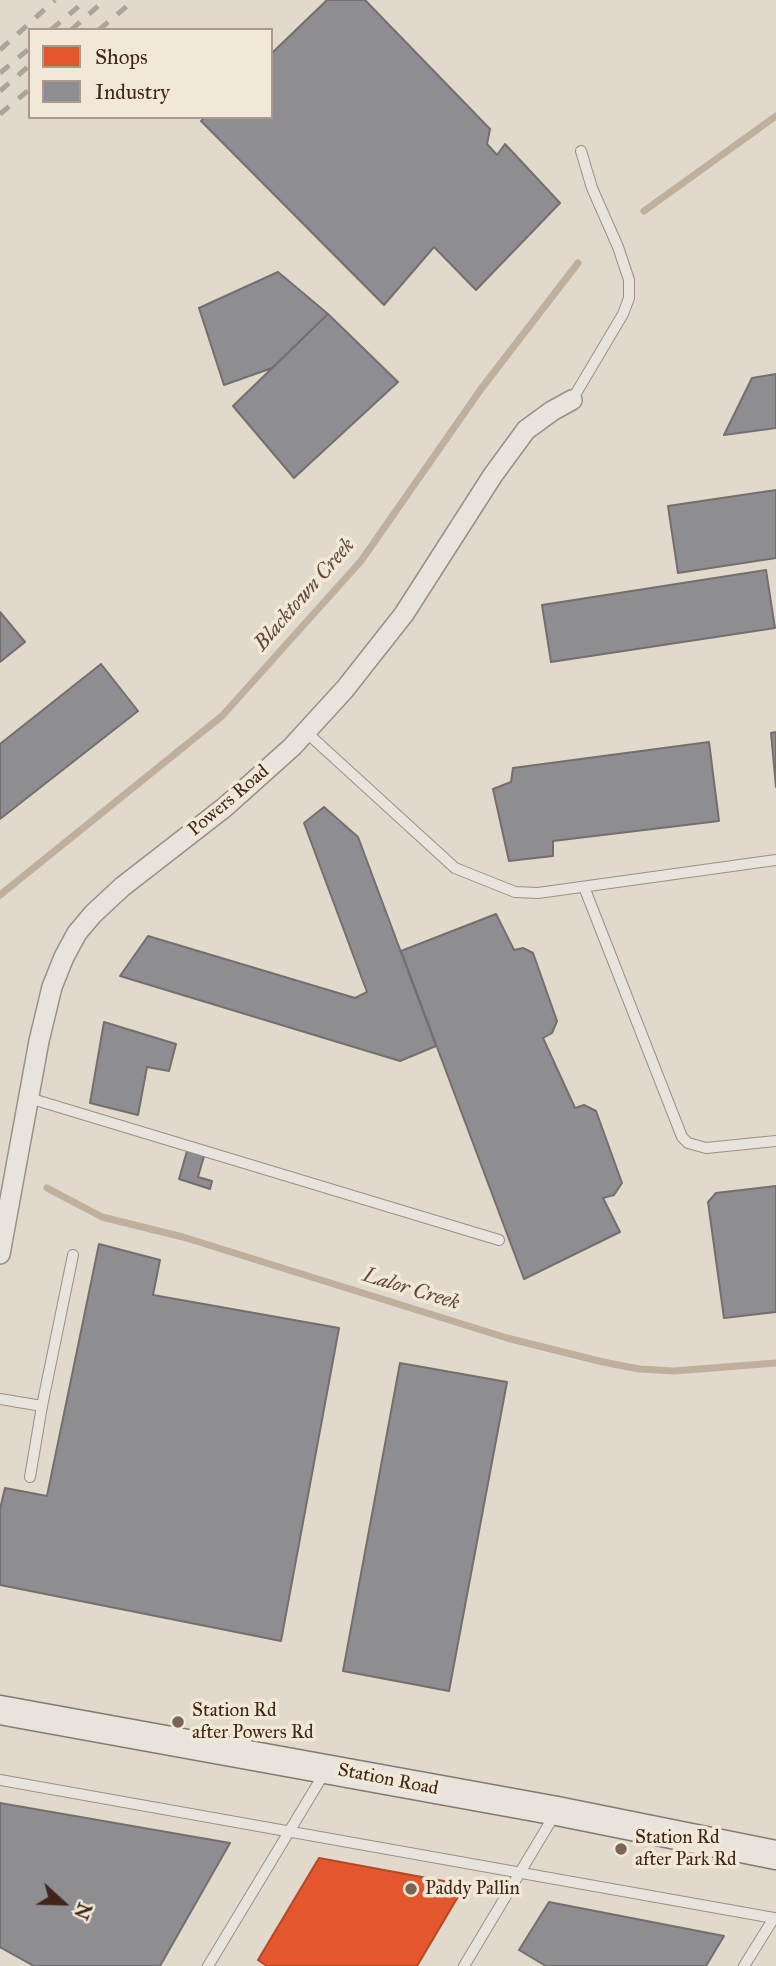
<!DOCTYPE html>
<style>
body{margin:0}
#map{position:relative;width:776px;height:1966px;overflow:hidden;background:#e1d9cb;font-family:"IM FELL Great Primer",serif}
canvas{display:block}
.legend{position:absolute;left:28px;top:28px;width:245px;height:91px;box-sizing:border-box;background:#f1e8d7;border:2px solid #ab9a8b;margin:0;padding:9px 12px;list-style:none;font-size:21px;color:#412518}
.legend li{display:flex;align-items:center;gap:14px;height:35px}
.legend b{width:35px;border:2px solid #ab9a8b}
.north{position:absolute;left:28px;top:1868px;width:70px;height:70px;-webkit-text-stroke:5px #f1e8d7;paint-order:stroke;rotate:112deg;font-size:19px;font-weight:700;line-height:28px;text-align:center;color:#412518}
.north::after{content:'';display:block;margin:auto;width:24px;height:32px;background:#412518;clip-path:polygon(50% 0,100% 100%,50% 72%,0 100%)}
</style>
<div id="map">
<canvas width="776" height="1966"></canvas>
<ul class="legend">
<li><b style="height:19px;background:#e4572e"></b>Shops</li>
<li><b style="height:19px;background:#8d8d92"></b>Industry</li>
</ul>
<div class="north">N</div>
</div>
<script>
const context = document.querySelector('canvas').getContext('2d');
context.lineJoin = 'round';
function fill(path, color) {
  context.fillStyle = color;
  context.fill(path, 'evenodd');
}
function toPath(rows) {
  const path = new Path2D();
  for (const r of rows) {
    path.moveTo(r[0], r[1]);
    for (let i = 2; i < r.length; i += 2) path.lineTo(r[i], r[i + 1]);
  }
  return path;
}
function strokePath(path, color, width, dash) {
  context.strokeStyle = color;
  context.lineWidth = width;
  context.lineCap = dash ? 'butt' : 'round';
  context.setLineDash(dash || []);
  context.stroke(path);
}
function write(font, color, halo, rows, align = 'center') {
  context.font = font + ' "IM FELL Great Primer",serif';
  context.lineWidth = 7;
  context.setLineDash([]);
  context.textBaseline = 'middle';
  context.strokeStyle = halo;
  context.fillStyle = color;
  for (const [text, x, y, turn = 0] of rows) {
    context.save();
    context.translate(x, y);
    context.rotate((+turn || 0) * Math.PI / 180);
    context.textAlign = isNaN(turn) ? turn : align;
    if (halo) context.strokeText(text, 0, 0);
    context.fillText(text, 0, 0);
    context.restore();
  }
}
const shops = toPath([
 [319,1858,465,1885,417,1966,267,1966,258,1960,319,1858]
]);
fill(shops, '#e4572e');
strokePath(shops, '#b34827', 2);
const industry = toPath([
 [327,0,365,0,490,129,487,144,497,155,505,144,560,203,476,290,434,247,384,305,201,121,205,117,271,117,271,54,327,0],
 [278,272,328,314,272,368,224,385,199,308,278,272],
 [328,314,398,382,294,478,233,406,328,314],
 [776,374,776,428,724,435,752,378,776,374],
 [776,490,776,558,678,573,668,506,776,490],
 [766,570,775,628,551,662,542,605,766,570],
 [0,612,25,642,0,662,0,612],
 [101,664,138,711,0,819,0,744,101,664],
 [776,732,776,787,771,733,776,732],
 [709,742,719,821,553,841,553,856,509,861,493,789,511,782,513,768,709,742],
 [324,807,358,837,436,1046,400,1061,120,976,148,936,355,998,367,992,304,823,324,807],
 [496,914,514,950,523,948,533,953,557,1021,552,1033,543,1038,575,1108,584,1105,596,1111,622,1183,614,1195,603,1198,620,1232,524,1279,401,951,496,914],
 [104,1022,176,1044,169,1071,147,1067,138,1115,90,1103,104,1022],
 [187,1151,204,1156,198,1177,212,1181,210,1189,179,1179,187,1151],
 [776,1186,776,1312,724,1318,708,1202,716,1193,776,1186],
 [99,1244,160,1260,153,1295,339,1328,281,1641,0,1585,0,1509,5,1488,47,1496,99,1244],
 [400,1363,507,1382,449,1691,343,1671,400,1363],
 [0,1803,230,1843,160,1966,34,1966,0,1947,0,1803],
 [549,1902,724,1936,706,1966,546,1966,519,1950,549,1902]
]);
fill(industry, '#8d8d92');
strokePath(industry, '#766e6d', 2);
strokePath(toPath([
 [644,211,776,116],
 [0,895,222,716,361,561,481,389,578,263],
 [47,1188,102,1217,183,1237,507,1338,603,1362,639,1369,674,1371,776,1363]
]), '#bfaf9c', 7);
const lane = toPath([
 [572,400,623,314,629,298,629,280,618,247,592,188,581,151],
 [306,732,455,868,515,892,538,893,776,860],
 [584,887,682,1137,688,1143,706,1148,776,1141],
 [29,1098,499,1240],
 [0,1399,42,1406,30,1477],
 [42,1406,73,1255],
 [0,1780,774,1918,744,1966],
 [208,1966,325,1772],
 [464,1966,555,1814]
]);
const street = toPath([
 [0,1254,39,1041,52,987,64,957,77,933,93,914,122,887,225,807,292,747,345,689,404,614,493,475,526,430,552,411,572,400]
]);
const secondary = toPath([
 [0,1710,557,1811,776,1855]
]);
strokePath(lane, '#999087', 12);
strokePath(street, '#999087', 22);
strokePath(secondary, '#827970', 31);
strokePath(lane, '#e8e3dc', 10);
strokePath(street, '#e8e3dc', 19);
strokePath(secondary, '#e8e3dc', 28);
strokePath(toPath([
 [51,30,86,0],
 [71,30,105,0],
 [99,30,134,0],
 [0,50,55,0],
 [0,73,30,48],
 [0,91,30,65],
 [0,114,30,89]
]), '#aba49d', 5, [12, 12]);
for (const [x, y, r, color] of [
 [178,1722,7,"#796457"],
 [621,1849,7,"#796457"],
 [411,1889,7,"#796457"]
]) {
  const dot = new Path2D();
  dot.arc(x, y, r, 0, 2 * Math.PI);
  context.fillStyle = color;
  context.fill(dot);
  strokePath(dot, '#f1e8d7', 2.5);
}
write('19px', '#412518', '#f1e8d7', [
 ["Powers Road",229,801,-40],
 ["Station Road",388,1780,11]
]);
write('19px', '#412518', '#f1e8d7', [
 ["Station Rd",192,1711],
 ["after Powers Rd",192,1733],
 ["Station Rd",635,1838],
 ["after Park Rd",635,1860],
 ["Paddy Pallin",425,1889]
], 'left');
write('italic 21px', '#63493a', '#f1e8d7', [
 ["Blacktown Creek",305,595,-49],
 ["Lalor Creek",411,1290,17]
]);
</script>
